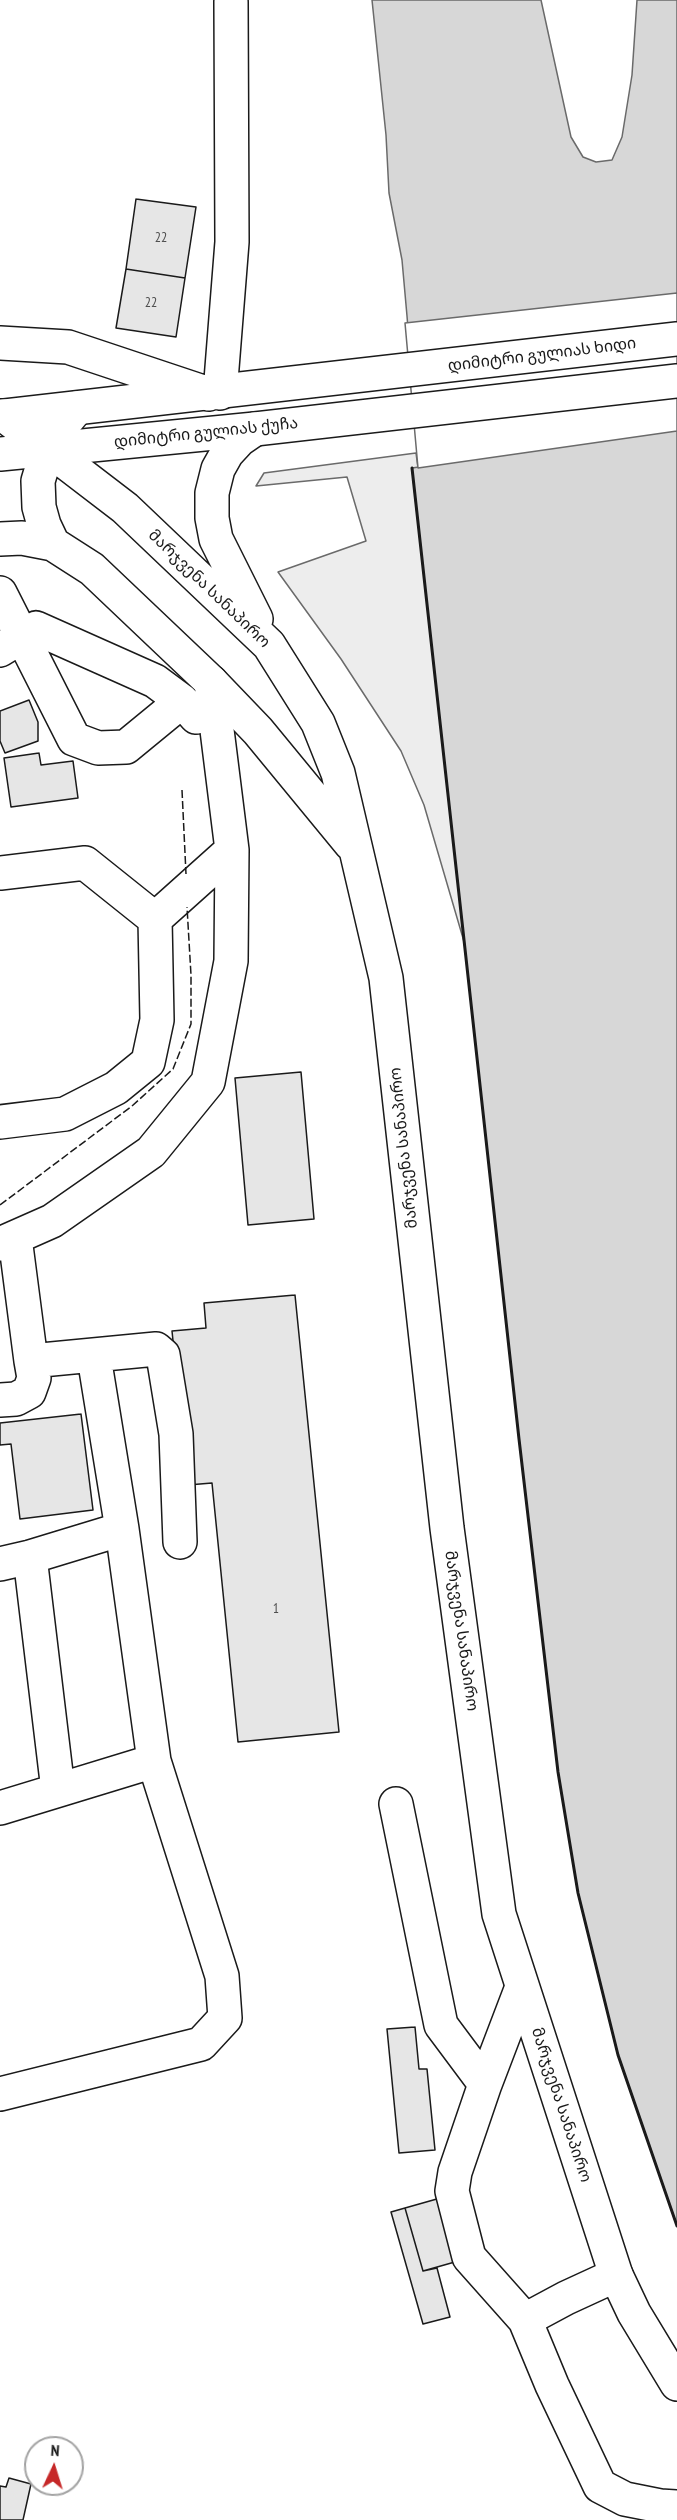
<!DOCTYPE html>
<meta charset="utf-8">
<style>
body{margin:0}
#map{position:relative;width:677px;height:2520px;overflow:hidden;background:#fff;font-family:"PT Sans Narrow",sans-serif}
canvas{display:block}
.north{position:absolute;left:24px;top:2436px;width:60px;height:60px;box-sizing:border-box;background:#fff;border:2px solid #a3a3a3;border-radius:50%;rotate:4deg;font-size:16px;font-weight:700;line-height:24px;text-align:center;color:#1a1a1a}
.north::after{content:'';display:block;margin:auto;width:21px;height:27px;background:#c62828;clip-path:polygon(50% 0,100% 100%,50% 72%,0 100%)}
</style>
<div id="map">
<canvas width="677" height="2520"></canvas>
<div class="north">N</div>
</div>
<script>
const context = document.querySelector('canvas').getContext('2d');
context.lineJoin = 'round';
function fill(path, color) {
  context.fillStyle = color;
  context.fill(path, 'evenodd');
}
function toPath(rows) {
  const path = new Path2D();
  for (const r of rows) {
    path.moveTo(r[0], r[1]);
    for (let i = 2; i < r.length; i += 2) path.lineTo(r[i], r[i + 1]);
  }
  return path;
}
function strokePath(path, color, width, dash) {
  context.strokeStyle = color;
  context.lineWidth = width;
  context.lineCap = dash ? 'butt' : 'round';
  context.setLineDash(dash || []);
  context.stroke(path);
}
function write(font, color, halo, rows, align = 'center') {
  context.font = font + ' "PT Sans Narrow","Noto Sans Georgian",sans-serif';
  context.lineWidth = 4.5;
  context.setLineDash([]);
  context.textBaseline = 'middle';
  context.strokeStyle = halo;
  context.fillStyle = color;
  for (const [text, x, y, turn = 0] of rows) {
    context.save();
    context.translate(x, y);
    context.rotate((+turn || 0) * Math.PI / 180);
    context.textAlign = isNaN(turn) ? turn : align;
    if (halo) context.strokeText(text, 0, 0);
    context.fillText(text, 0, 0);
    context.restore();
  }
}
const built = toPath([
 [416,453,418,468,412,469,465,945,424,805,401,751,341,659,278,572,366,541,347,477,256,486,264,473,416,453]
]);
fill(built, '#ededed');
strokePath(built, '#6a6a6a', 1.5);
const water = toPath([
 [372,0,541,0,571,137,583,157,596,162,612,160,622,137,632,75,637,0,677,0,677,2226,618,2055,578,1893,558,1772,519,1439,412,468,419,467,407,316,402,260,389,193,386,135,372,0]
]);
fill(water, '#d7d7d7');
strokePath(water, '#6a6a6a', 1.5);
const pier = toPath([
 [677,293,677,431,418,468,405,323,677,293]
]);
fill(pier, '#fff');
strokePath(pier, '#6a6a6a', 1.5);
const building = toPath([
 [136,199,196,207,185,278,126,269,136,199],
 [126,269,185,278,176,337,116,328,126,269],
 [29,700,38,722,38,741,5,753,0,741,0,711,29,700],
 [39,753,41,765,73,761,78,798,11,807,4,758,39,753],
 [301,1072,314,1219,248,1225,235,1078,301,1072],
 [295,1295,339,1732,238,1742,212,1483,188,1485,172,1331,206,1328,204,1303,295,1295],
 [81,1414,93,1510,20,1519,11,1444,0,1445,0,1423,81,1414],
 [415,2027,419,2069,427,2069,435,2150,399,2153,387,2029,415,2027],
 [458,2193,476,2256,423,2271,405,2208,458,2193],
 [405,2208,423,2271,437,2268,450,2317,423,2324,391,2212,405,2208],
 [9,2478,31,2484,23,2520,0,2520,0,2486,6,2487,9,2478]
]);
fill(building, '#e6e6e6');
strokePath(building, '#1a1a1a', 1.5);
const minor = toPath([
 [0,343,68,347,209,394],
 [220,393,232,242,231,2],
 [0,593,74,739,98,748,126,747,182,701],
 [0,650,36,628,155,681,182,701,196,717],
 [0,873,85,863,155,919],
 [0,1122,65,1114,116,1088,148,1062,157,1020,155,919,232,850],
 [15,1238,31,1361,156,1349,163,1355,176,1434,180,1542],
 [0,1244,52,1221,151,1152,208,1082,231,961,232,850,211,682],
 [0,1400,16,1399,29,1392,34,1378,31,1361],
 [30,1557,58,1790],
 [0,1564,30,1557,122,1529],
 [396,1804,441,2025,485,2084],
 [0,1808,154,1761],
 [522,1987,485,2084,455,2172,452,2191,469,2257,525,2320,552,2385,600,2486,625,2499,660,2506,677,2507],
 [0,2094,201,2044,225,2018,222,1976,154,1761,122,1529,94,1357],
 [525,2320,566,2298,616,2275]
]);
const major = toPath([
 [5,416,677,339],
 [0,454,255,429,677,381]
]);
const highway = toPath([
 [0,416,5,416,125,508,269,645,318,723,338,773,386,978,447,1528,499,1914,616,2275,634,2313,677,2384],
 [255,429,239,440,227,453,218,469,212,493,212,518,216,539,256,619],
 [0,539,22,538,53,544,92,569,211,682,258,731,351,844],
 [53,544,44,525,39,507,38,481,48,448,61,427,77,408]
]);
strokePath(minor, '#1a1a1a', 36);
strokePath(major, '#1a1a1a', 36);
strokePath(highway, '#1a1a1a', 36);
strokePath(minor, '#fff', 33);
strokePath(major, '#fff', 33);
strokePath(highway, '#fff', 33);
strokePath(toPath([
 [182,790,186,874],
 [0,1205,132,1106,173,1069,191,1024,191,975,187,907]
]), '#1a1a1a', 1.5, [8, 3]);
strokePath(toPath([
 [412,468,519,1439,558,1772,578,1893,618,2055,677,2226]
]), '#1a1a1a', 3);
write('14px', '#4d4d4d', null, [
 ["22",161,238],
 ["22",151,303],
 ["1",276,1609]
]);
write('16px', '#1a1a1a', '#fff', [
 ["დიმიტრი გულიას ხიდი",542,355,-7],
 ["დიმიტრი გულიას ქუჩა",206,433,-6],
 ["მარჯვენა სანაპირო",209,589,44],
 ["მარჯვენა სანაპირო",404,1148,-96],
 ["მარჯვენა სანაპირო",461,1631,82],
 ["მარჯვენა სანაპირო",561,2105,72]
]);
</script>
